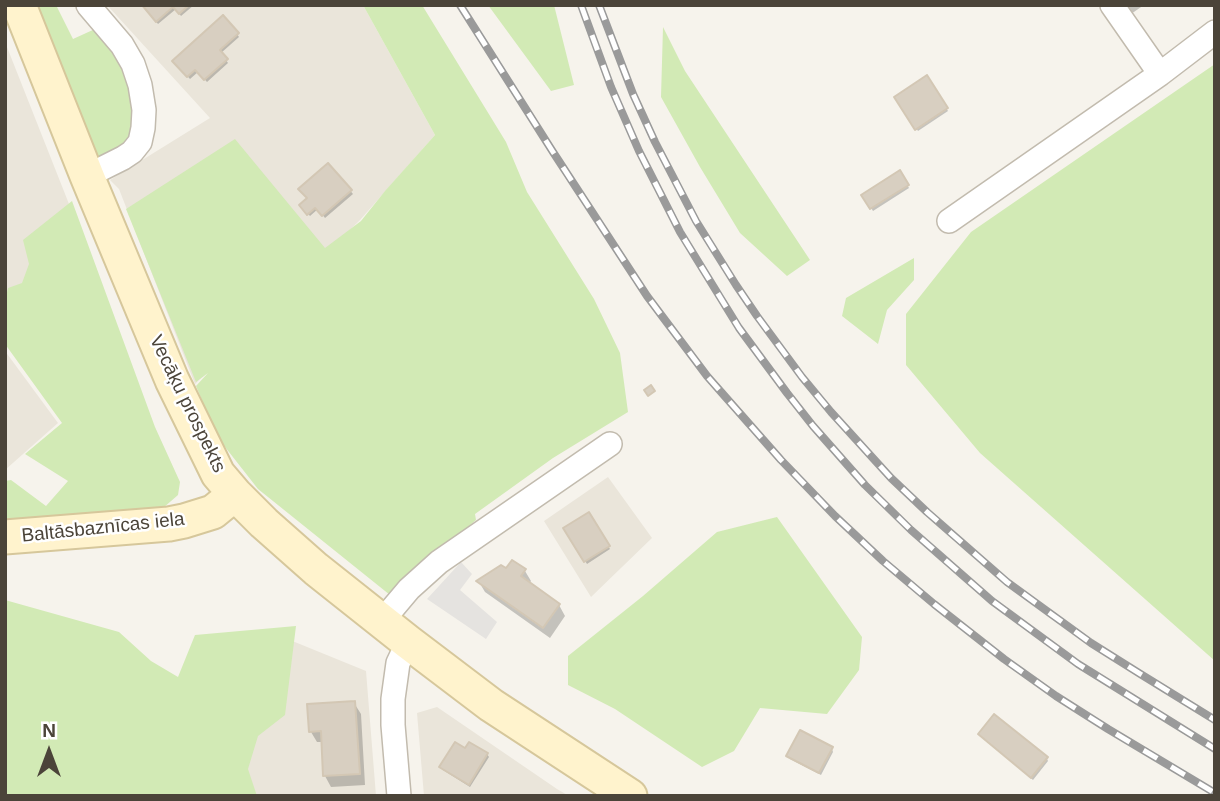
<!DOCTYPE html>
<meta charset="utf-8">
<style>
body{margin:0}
#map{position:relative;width:1220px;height:801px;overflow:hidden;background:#f6f3ec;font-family:Helvetica,sans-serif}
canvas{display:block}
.frame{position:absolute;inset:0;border:7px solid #4b4439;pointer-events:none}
.north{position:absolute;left:14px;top:717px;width:70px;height:70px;-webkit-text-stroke:5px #fff;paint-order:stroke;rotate:0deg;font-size:19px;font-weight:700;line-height:28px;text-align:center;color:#4b4439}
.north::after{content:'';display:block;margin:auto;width:24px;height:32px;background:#4b4439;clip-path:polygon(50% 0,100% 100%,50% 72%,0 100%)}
</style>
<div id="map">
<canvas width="1220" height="801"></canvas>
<div class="frame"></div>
<div class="north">N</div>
</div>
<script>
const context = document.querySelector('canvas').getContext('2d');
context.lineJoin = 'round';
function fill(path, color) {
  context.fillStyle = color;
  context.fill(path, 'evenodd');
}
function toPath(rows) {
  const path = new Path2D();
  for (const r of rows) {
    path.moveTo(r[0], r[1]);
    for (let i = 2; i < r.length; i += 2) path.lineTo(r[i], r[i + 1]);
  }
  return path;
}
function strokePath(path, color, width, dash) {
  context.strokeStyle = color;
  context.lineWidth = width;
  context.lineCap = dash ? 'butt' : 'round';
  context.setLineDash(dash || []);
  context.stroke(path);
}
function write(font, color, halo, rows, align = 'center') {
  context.font = font + ' Helvetica,sans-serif';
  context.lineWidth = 5;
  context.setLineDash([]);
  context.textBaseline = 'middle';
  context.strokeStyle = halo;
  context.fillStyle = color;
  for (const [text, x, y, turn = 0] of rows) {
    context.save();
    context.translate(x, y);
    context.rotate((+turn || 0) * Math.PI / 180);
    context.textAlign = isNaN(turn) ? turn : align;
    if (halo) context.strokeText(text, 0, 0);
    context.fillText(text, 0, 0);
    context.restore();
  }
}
fill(toPath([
 [107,5,363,5,435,135,360,220,195,384,119,189,110,180,210,118],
 [5,42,86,247,5,315],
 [5,351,58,423,5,470],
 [608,477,652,538,591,597,544,521],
 [285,638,366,671,376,796,202,796],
 [437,707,557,789,569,796,424,796,417,713]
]), '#eae5da');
fill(toPath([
 [37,5,56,5,73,39,95,29,133,81,135,120,127,148,99,162],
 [363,5,422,5,506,142,527,192,594,299,620,353,628,412,553,458,475,514,476,520,390,595,258,489,218,438,196,386,208,373,196,382,126,209,235,139,325,248,361,221,385,191,435,135],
 [488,5,554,5,574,85,551,91],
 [663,27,685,71,810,260,787,276,740,233,700,167,661,97],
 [1215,64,1215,661,980,453,906,365,906,314,971,232],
 [72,201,155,427,180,482,178,495,163,508,5,526,5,481,11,480,46,506,68,481,25,454,62,423,5,344,5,301,8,288,22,283,29,264,23,240],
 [914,258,914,280,887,310,878,344,842,316,846,298],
 [777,517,862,637,859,670,827,714,760,708,734,751,702,767,615,709,568,685,568,656,643,596,717,532],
 [5,600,119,632,151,661,178,677,195,635,296,626,285,715,258,736,248,769,257,796,5,796]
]), '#d2eab5');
fill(toPath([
 [461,562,472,574,460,590,497,622,486,639,427,599]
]), '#e5e3e0');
fill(toPath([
 [143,5,194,5,181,16,176,9,158,24],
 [1125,5,1144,5,1131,14],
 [237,34,239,37,221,53,228,63,207,82,198,72,190,79,176,64],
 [926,78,948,111,918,131,896,97],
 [328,165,353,194,325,218,318,209,310,216,303,208],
 [899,172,909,188,873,211,863,195],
 [588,515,610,549,587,564,566,529],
 [507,570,525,571,531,581,529,584,559,605,565,616,550,638,485,592,479,582],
 [354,703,361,714,365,785,331,787,325,776,323,742,317,742,311,732],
 [980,735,1047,759,1048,761,1033,780],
 [832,749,833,752,821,775,790,759,788,756],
 [466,751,487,754,489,757,470,787,443,770,441,767]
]), '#0003');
const building = toPath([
 [142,5,189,5,179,14,173,7,156,22,142,5],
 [223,15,239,33,220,50,228,59,204,80,195,70,187,77,172,61,223,15],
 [927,75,948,108,915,130,894,97,927,75],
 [328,163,352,190,322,216,315,208,307,215,299,205,307,198,298,189,328,163],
 [900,170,909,185,870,209,861,195,900,170],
 [651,385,655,391,648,396,644,390,651,385],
 [589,512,610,546,584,562,563,528,589,512],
 [512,560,526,569,521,576,560,604,543,628,476,581,501,565,506,568,512,560],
 [355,701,360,774,323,776,321,731,309,732,307,704,355,701],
 [994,714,1048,757,1031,778,978,734,994,714],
 [800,730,833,747,819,773,786,756,800,730],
 [455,742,465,748,469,742,488,753,469,785,439,767,455,742]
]);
fill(building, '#d8cfc1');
strokePath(building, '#d3c7b4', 2);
const street = toPath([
 [1112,5,1160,74],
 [87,176,123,158,132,152,140,142,143,128,144,110,140,85,133,64,122,45,88,5],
 [949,221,1160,74,1215,32],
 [382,621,409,589,439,562,610,444],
 [399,796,393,725,393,699,398,663,408,642]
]);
const secondary = toPath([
 [19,5,87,176,172,380,218,474,235,494,264,523,316,569,408,642,491,705,630,796],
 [5,537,169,524,184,521,213,512,235,494]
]);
strokePath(street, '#c2bbae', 26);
strokePath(secondary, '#d6c79b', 37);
strokePath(street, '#fff', 23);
strokePath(secondary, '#fff3cd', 33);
const rail = toPath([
 [460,5,553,152,647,296,707,376,781,460,835,516,883,561,934,604,1004,659,1056,696,1108,729,1215,793],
 [581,5,611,87,639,151,680,232,739,328,787,393,813,426,865,485,911,530,992,601,1078,664,1215,749],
 [599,5,633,94,655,142,696,221,736,285,757,316,802,377,831,412,891,478,927,512,1007,582,1091,643,1142,675,1215,720]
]);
strokePath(rail, '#9a9a9a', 8);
strokePath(rail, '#fff', 5, [16]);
write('19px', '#4b4439', '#fff', [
 ["Vecāķu prospekts",187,404,64],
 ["Baltāsbaznīcas iela",103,528,-6]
]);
</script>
